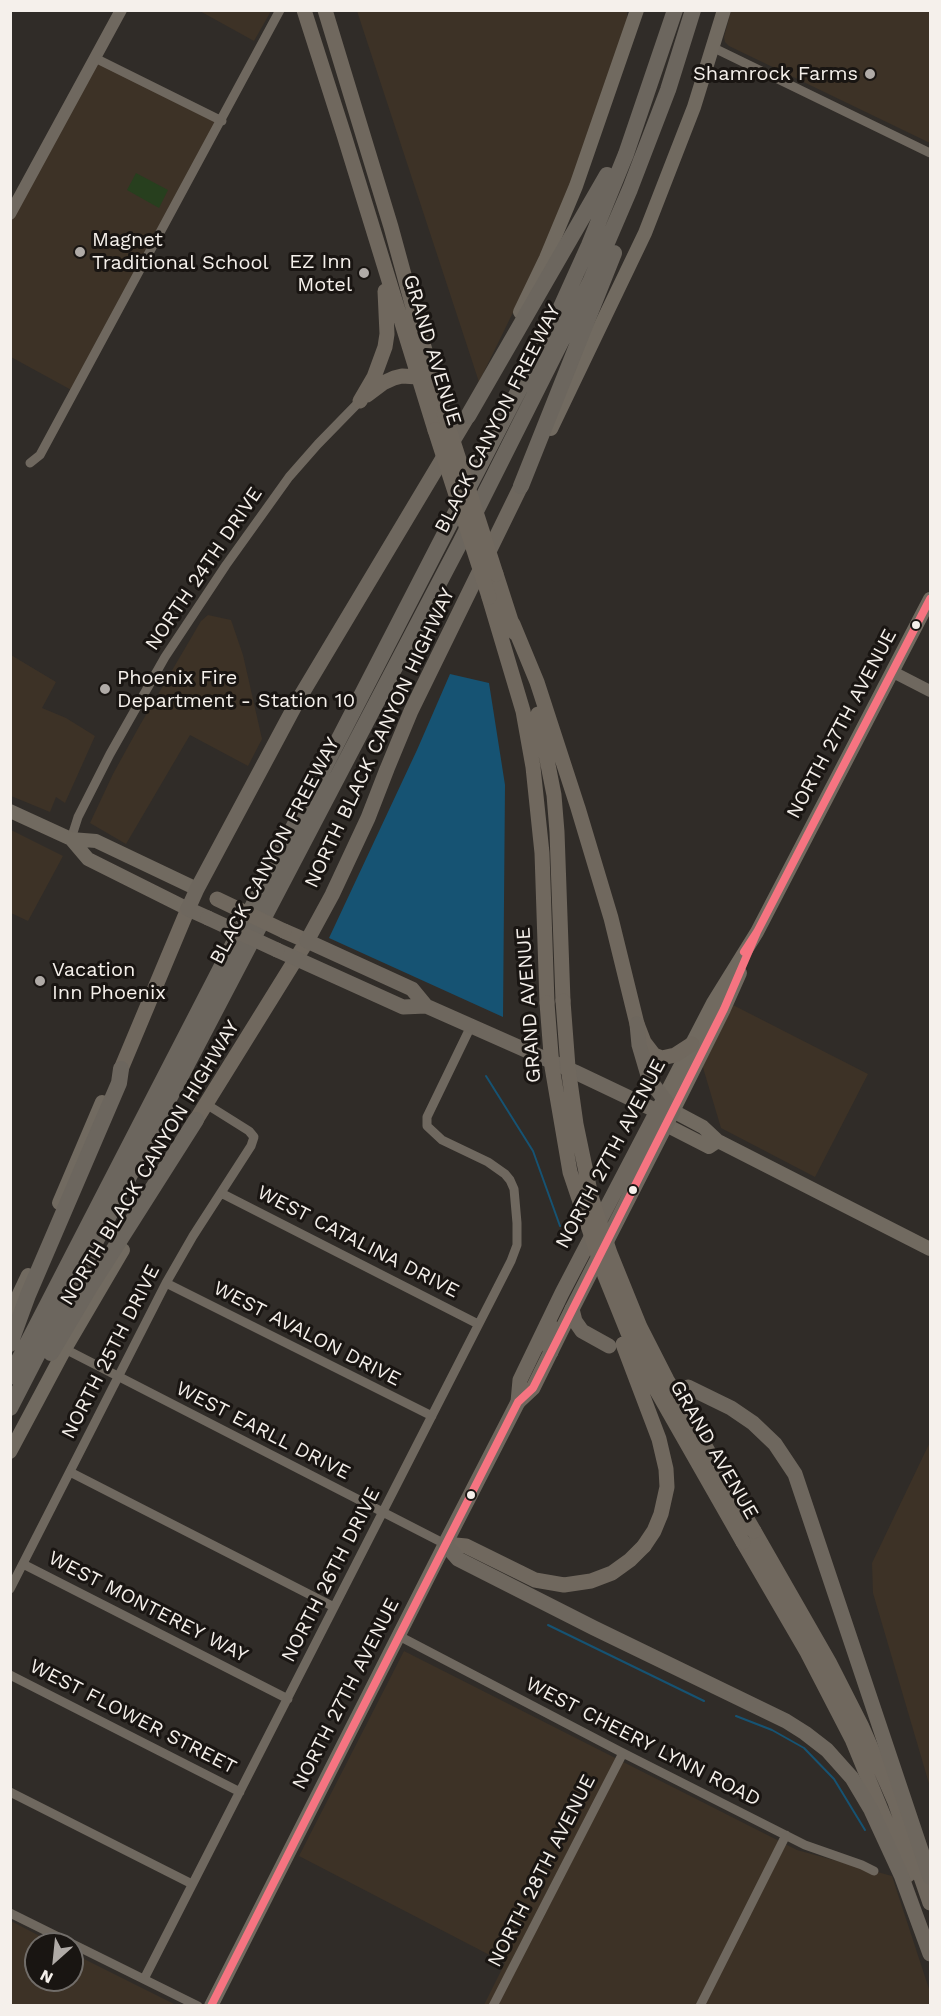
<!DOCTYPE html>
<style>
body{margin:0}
#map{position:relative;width:941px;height:2016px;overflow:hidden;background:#302c28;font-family:"Work Sans",sans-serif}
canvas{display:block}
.frame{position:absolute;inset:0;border:12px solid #f5f0eb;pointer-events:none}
.north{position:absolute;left:24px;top:1932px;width:60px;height:60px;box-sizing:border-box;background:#191512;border:2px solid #716d69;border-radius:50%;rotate:207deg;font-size:16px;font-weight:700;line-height:24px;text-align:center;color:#f5f0eb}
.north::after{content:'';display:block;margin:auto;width:21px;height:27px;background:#b0aba7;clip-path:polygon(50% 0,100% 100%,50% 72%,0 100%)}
</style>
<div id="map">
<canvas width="941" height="2016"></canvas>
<div class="frame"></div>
<div class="north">N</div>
</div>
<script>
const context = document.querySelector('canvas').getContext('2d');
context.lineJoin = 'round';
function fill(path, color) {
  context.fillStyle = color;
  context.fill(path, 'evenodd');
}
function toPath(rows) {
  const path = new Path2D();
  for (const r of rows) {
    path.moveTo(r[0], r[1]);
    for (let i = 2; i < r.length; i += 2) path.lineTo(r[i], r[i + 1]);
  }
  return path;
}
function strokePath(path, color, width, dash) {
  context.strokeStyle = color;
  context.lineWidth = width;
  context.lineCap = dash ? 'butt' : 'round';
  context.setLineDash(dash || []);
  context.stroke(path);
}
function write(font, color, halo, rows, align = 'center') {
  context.font = font + ' "Work Sans",sans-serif';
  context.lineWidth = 6;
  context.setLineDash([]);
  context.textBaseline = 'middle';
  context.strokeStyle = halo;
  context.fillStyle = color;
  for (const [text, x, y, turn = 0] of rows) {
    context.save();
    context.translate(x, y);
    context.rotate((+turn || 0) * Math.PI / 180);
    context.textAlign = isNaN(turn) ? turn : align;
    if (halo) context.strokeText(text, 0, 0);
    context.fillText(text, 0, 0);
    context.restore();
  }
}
fill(toPath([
 [198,10,271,10,271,11,254,41],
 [357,11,627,11,627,24,585,147,544,249,479,382],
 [731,11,930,11,930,143,729,46,725,42,724,37],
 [95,58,222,121,75,392,11,357,11,214],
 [208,615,231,620,243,655,262,739,248,766,190,735,126,844,90,823,113,774,140,725,201,621],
 [11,655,56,682,42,708,66,718,95,736,65,803,56,797,50,812,11,796],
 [11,830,63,856,28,921,11,913],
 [731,1004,868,1074,815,1177,721,1128,701,1061],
 [930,1442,930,1787,873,1593,872,1563],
 [404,1651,797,1850,892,1876,930,1992,930,2005,484,2005,505,1963,299,1856],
 [11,1921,55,1944,36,1944,36,1980,72,1980,72,1953,176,2005,11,2005]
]), '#3d3226');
fill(toPath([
 [136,173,168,190,159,208,127,190]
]), '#273f1e');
fill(toPath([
 [450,674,489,683,505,785,503,1017,329,938,417,750]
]), '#165373');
strokePath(toPath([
 [486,1076,533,1151,560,1226],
 [548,1625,704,1701],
 [736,1716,772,1730,804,1748,834,1779,865,1830]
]), '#165373', 2);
strokePath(toPath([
 [714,48,930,153],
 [95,58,222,121],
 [30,463,40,455,280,10],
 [71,839,78,817,110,754,165,657,226,565,289,477,318,444,360,401],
 [221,1193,478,1324],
 [166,1283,432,1416],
 [65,1349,445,1544],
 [70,1472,334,1607],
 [23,1564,288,1699],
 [10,1589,166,1283,193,1236,251,1146,254,1137,249,1131,206,1104],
 [399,1636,621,1752,805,1845,862,1865,874,1871],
 [10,1675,240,1792],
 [10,1792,192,1884],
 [10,1913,198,2006],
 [144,1979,511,1261,517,1245,517,1223,514,1189,510,1180,505,1174,488,1162,442,1140,427,1126,427,1117,471,1026],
 [493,2006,623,1753],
 [700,2006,786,1835]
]), '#6f685f', 9);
strokePath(toPath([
 [10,214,121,10],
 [893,672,930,691]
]), '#6f685f', 12);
strokePath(toPath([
 [520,312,546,258,576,186,637,10],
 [551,429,645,233,694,107,724,10],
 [10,811,71,839,96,841,197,889],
 [71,839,88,859,188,909],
 [740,973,724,1009,673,1111,703,1127,718,1141,930,1249],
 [718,1141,709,1147,666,1125,657,1111,713,1003,757,932,930,599],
 [59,1203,102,1102],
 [10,1313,28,1275],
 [10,1452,65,1349,123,1250],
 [211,2006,445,1544]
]), '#716a60', 14);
strokePath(toPath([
 [304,10,344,135,435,430],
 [325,10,391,227,421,337,444,413],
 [367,395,383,383,394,378,402,376,418,377],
 [360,401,374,377,385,347,387,334,385,291],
 [496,574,515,633],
 [489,597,523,711,533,767,542,853,547,1003],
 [513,624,537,682,578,808,611,918,637,1024,644,1042,654,1055,662,1058,675,1055,692,1044],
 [538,714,554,795,557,832,563,1001],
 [121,1069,188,909],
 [196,1120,307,941,284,931],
 [518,1402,533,1388,572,1309],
 [754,1531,829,1662,862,1727,895,1802,930,1903],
 [743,1542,807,1652,852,1739,908,1875],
 [445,1544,466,1546,535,1580,564,1585,591,1581,612,1573,630,1560,644,1546]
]), '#70685e', 15);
strokePath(toPath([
 [208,918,188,909,197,889,297,702,468,416],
 [277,950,403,1007,426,1006,575,1072,657,1111,673,1111],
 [426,1006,412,989,307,941,332,895,368,818,387,769,411,711,521,486],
 [637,1024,639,1045,649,1079,673,1111],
 [657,1111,562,1293,520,1380,518,1402,445,1544,458,1559,594,1628,786,1721,805,1733,827,1750,852,1778,871,1810,901,1875,930,1954],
 [609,1346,582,1331,575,1321,572,1309,673,1111],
 [551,1352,548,1344,552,1327],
 [688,1387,731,1408,753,1423,775,1444,795,1474,930,1877]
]), '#6e675e', 15);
strokePath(toPath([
 [468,416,607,175],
 [521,486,614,253],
 [10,1344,28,1295,119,1083,121,1069],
 [51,1353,90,1287,196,1120],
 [10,1377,556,318,589,245,626,154,675,10],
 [10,1408,172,1093,460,543,568,328,591,280,630,189,668,90,693,10]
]), '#6c665e', 16);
strokePath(toPath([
 [444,413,496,574],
 [435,430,489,597],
 [217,899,284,931],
 [563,1001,568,1067,576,1124,591,1196,610,1253,640,1327,667,1380,754,1531],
 [547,1003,552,1067,570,1172,605,1276,632,1343,649,1377,743,1542],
 [623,1344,659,1439,666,1469,667,1487,661,1514,654,1531,644,1546]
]), '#70685e', 15);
strokePath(toPath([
 [208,918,277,950]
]), '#6e675e', 15);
strokePath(toPath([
 [744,952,757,932,930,599],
 [211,2006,518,1402,533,1388,724,1009,757,932]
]), '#f67481', 8);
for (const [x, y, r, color] of [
 [870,74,6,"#b0aba7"],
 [80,252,6,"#b0aba7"],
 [364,273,6,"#b0aba7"],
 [916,625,5,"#f5f0eb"],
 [105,689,6,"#b0aba7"],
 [40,981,6,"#b0aba7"],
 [633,1190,5,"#f5f0eb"],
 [471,1495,5,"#f5f0eb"]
]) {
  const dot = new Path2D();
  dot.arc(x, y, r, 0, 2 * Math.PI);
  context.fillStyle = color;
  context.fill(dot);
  strokePath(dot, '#191512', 2);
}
write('20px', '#f5f0eb', '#191512', [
 ["Shamrock Farms",858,74,"right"],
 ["Magnet",92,240],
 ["Traditional School",92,263],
 ["EZ Inn",352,262,"right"],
 ["Motel",352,285,"right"],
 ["Phoenix Fire",117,678],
 ["Department - Station 10",117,701],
 ["Vacation",52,970],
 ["Inn Phoenix",52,993]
], 'left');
write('20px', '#f5f0eb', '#191512', [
 ["GRAND AVENUE",432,350,73],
 ["BLACK CANYON FREEWAY",498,419,-63],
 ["NORTH 24TH DRIVE",204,569,-56],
 ["NORTH 27TH AVENUE",842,724,-62],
 ["NORTH BLACK CANYON HIGHWAY",380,738,-65],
 ["BLACK CANYON FREEWAY",275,851,-62],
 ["GRAND AVENUE",529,1005,-94],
 ["NORTH 27TH AVENUE",611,1154,-62],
 ["NORTH BLACK CANYON HIGHWAY",150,1163,-59],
 ["WEST CATALINA DRIVE",358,1242,27],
 ["WEST AVALON DRIVE",307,1334,27],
 ["NORTH 25TH DRIVE",111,1352,-63],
 ["WEST EARLL DRIVE",263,1431,27],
 ["GRAND AVENUE",714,1450,60],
 ["NORTH 26TH DRIVE",331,1575,-63],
 ["WEST MONTEREY WAY",148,1607,27],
 ["NORTH 27TH AVENUE",346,1694,-63],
 ["WEST FLOWER STREET",133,1717,27],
 ["WEST CHEERY LYNN ROAD",643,1742,27],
 ["NORTH 28TH AVENUE",542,1871,-63]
]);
</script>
